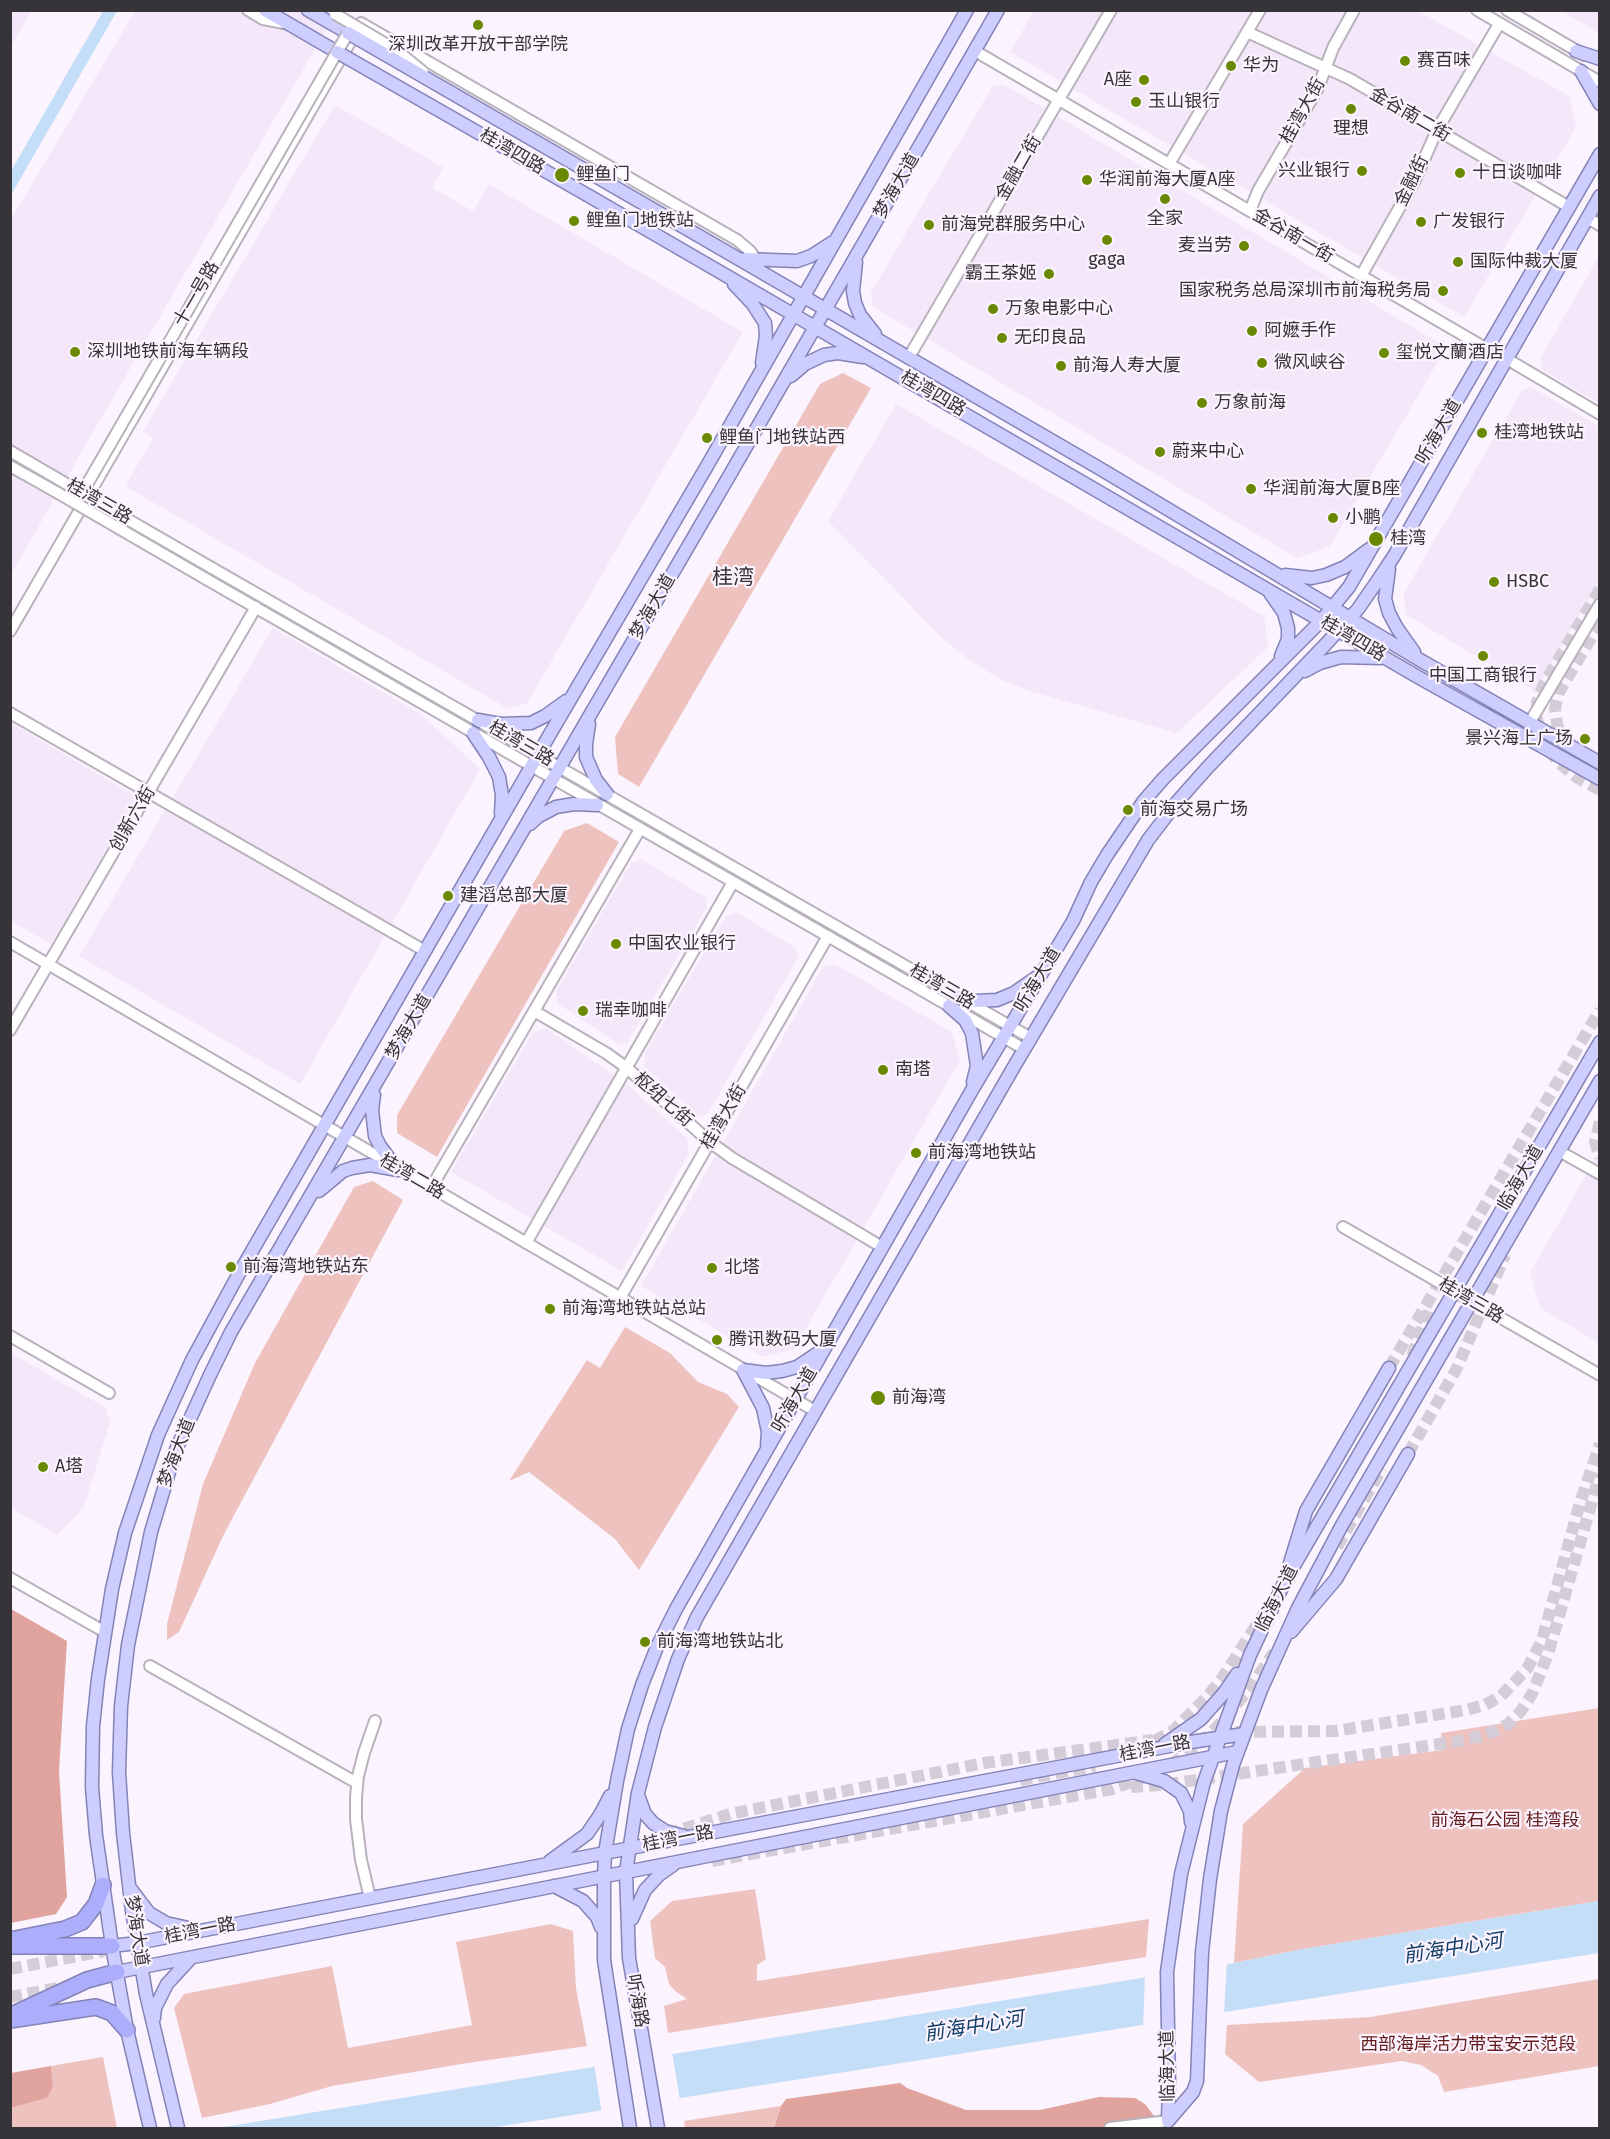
<!DOCTYPE html>
<meta charset="utf-8">
<style>
body{margin:0}
#map{position:relative;width:1610px;height:2139px;overflow:hidden;background:#fbf3fe;font-family:"Fira Sans",sans-serif}
canvas{display:block}
.frame{position:absolute;inset:0;border:12px solid #373439;pointer-events:none}
</style>
<div id="map">
<canvas width="1610" height="2139"></canvas>
<div class="frame"></div>
</div>
<script>
const context = document.querySelector('canvas').getContext('2d');
context.lineJoin = 'round';
function fill(path, color) {
  context.fillStyle = color;
  context.fill(path, 'evenodd');
}
function toPath(rows) {
  const path = new Path2D();
  for (const r of rows) {
    path.moveTo(r[0], r[1]);
    for (let i = 2; i < r.length; i += 2) path.lineTo(r[i], r[i + 1]);
  }
  return path;
}
function strokePath(path, color, width, dash) {
  context.strokeStyle = color;
  context.lineWidth = width;
  context.lineCap = dash ? 'butt' : 'round';
  context.setLineDash(dash || []);
  context.stroke(path);
}
function write(font, color, halo, rows, align = 'center') {
  context.font = font + ' "Fira Sans","Noto Sans SC",sans-serif';
  context.lineWidth = 4.5;
  context.setLineDash([]);
  context.textBaseline = 'middle';
  context.strokeStyle = halo;
  context.fillStyle = color;
  for (const [text, x, y, turn = 0] of rows) {
    context.save();
    context.translate(x, y);
    context.rotate((+turn || 0) * Math.PI / 180);
    context.textAlign = isNaN(turn) ? turn : align;
    if (halo) context.strokeText(text, 0, 0);
    context.fillText(text, 0, 0);
    context.restore();
  }
}
fill(toPath([
 [11,10,31,11,11,46,10,11],
 [135,11,337,11,11,574,11,219],
 [1034,11,1418,11,1569,96,1576,127,1464,317,1010,52],
 [1561,11,1599,11,1599,33],
 [1003,84,1441,344,1443,353,1329,547,1297,558,873,307,871,292,992,87],
 [335,105,443,167,432,188,473,211,489,184,743,332,527,703,507,708,125,486,153,439,143,431],
 [1599,256,1599,403,1542,370,1541,357],
 [1531,387,1600,427,1599,581,1535,691,1405,614,1404,593,1522,390],
 [896,404,1264,616,1268,647,1177,733,1029,691,1000,679,971,661,942,638,828,521],
 [273,628,422,715,480,769,300,1084,79,956],
 [11,723,137,797,51,944,11,921],
 [641,859,705,897,707,907,627,1043,620,1045,557,1003,556,991,631,863],
 [736,912,795,947,798,958,707,1115,698,1116,644,1066,645,1053,725,917],
 [835,964,952,1032,960,1060,794,1349,763,1357,641,1286,823,967],
 [546,1028,628,1085,687,1138,689,1153,622,1271,451,1172,533,1032],
 [1599,1153,1599,1343,1540,1308,1530,1273],
 [11,1353,106,1408,110,1422,84,1507,57,1535,11,1508]
]), '#f4e7f9');
fill(toPath([
 [843,373,871,388,639,787,618,774,615,737,820,384],
 [587,823,619,842,437,1157,397,1133,397,1115,564,831],
 [373,1181,403,1200,224,1534,179,1632,167,1640,167,1624,203,1484,255,1363,354,1187],
 [625,1327,670,1353,698,1382,727,1394,739,1407,639,1570,615,1539,529,1472,509,1481,587,1360,600,1368],
 [1599,1708,1599,1901,1303,1949,1234,1963,1243,1824,1305,1768,1443,1750,1441,1733],
 [755,1889,766,1959,757,1965,757,1981,1149,1919,1146,1957,668,2033,664,2006,687,1999,675,1991,669,1984,665,1967,655,1958,650,1921,672,1901],
 [551,1924,573,1931,576,1988,587,2046,461,2064,332,2086,270,2104,202,2118,174,2008,184,1994,332,1966,348,2048,472,2025,456,1942],
 [1599,1979,1599,2066,1444,2092,1438,2076,1421,2065,1402,2061,1259,2082,1225,2054,1227,2025,1370,2017],
 [103,2057,117,2128,11,2128,11,2108,47,2098,53,2087,51,2066],
 [781,2106,774,2128,685,2128,684,2121]
]), '#eec3bf');
fill(toPath([
 [11,1609,67,1641,59,1771,67,1897,56,1914,11,1923],
 [51,2066,53,2087,47,2098,11,2108,11,2073],
 [900,2083,907,2088,966,2110,1040,2110,1099,2097,1135,2098,1145,2104,1163,2128,774,2128,781,2106,786,2099]
]), '#e0a39e');
fill(toPath([
 [103,11,117,11,11,195,11,171],
 [1599,1901,1599,1953,490,2128,217,2128,1234,1963,1303,1949]
]), '#c5def8');
fill(toPath([
 [1227,1961,1224,2014,1143,2027,1145,1974],
 [672,2051,680,2101,602,2114,594,2064]
]), '#fbf3fe');
strokePath(toPath([
 [1600,589,1544,684,1537,702,1537,719,1543,741,1557,761,1576,777,1600,790],
 [1568,745,1562,737,1557,724,1555,708,1559,692,1600,623],
 [1600,1122,1595,1142,1600,1158],
 [1412,1356,1430,1308],
 [1389,1368,1600,1010],
 [1408,1454,1457,1368,1505,1255],
 [1337,1547,1382,1468],
 [1236,1732,1335,1731,1466,1710,1485,1705,1501,1696,1527,1669,1542,1640,1580,1503,1600,1444],
 [1139,1750,1174,1730,1207,1697,1223,1677,1268,1607],
 [1171,1765,1208,1736,1222,1722,1253,1684,1274,1652],
 [1020,1780,1095,1766],
 [1131,1787,1162,1785,1453,1742,1477,1737,1495,1731,1508,1724,1521,1711,1532,1694,1548,1654,1600,1474],
 [667,1834,730,1814,984,1763,1153,1740],
 [712,1861,1112,1789,1153,1774],
 [10,1969,104,1951],
 [10,1997,64,1987]
]), '#d4cdd7', 12, [12, 6]);
const minor = toPath([
 [248,10,263,19,284,23],
 [1477,10,1600,82],
 [1507,10,1584,55],
 [1247,32,1350,79,1569,207],
 [975,51,1487,349],
 [1169,164,1260,10],
 [1250,211,1258,191,1318,88,1333,48,1354,10],
 [1587,218,1600,225],
 [1361,276,1415,180,1437,130,1499,24],
 [909,357,1111,10],
 [1507,359,1600,414],
 [10,451,82,493,79,499],
 [10,466,58,493],
 [212,568,1031,1038],
 [206,579,1024,1049],
 [10,631,361,23,737,240,750,251,759,264],
 [10,713,425,951],
 [1530,722,1600,604],
 [10,942,815,1411],
 [534,1011,606,1053,627,1068,710,1142,732,1158,882,1247],
 [10,1030,256,607],
 [1559,1151,1600,1174],
 [431,1188,640,829],
 [1343,1227,1600,1375],
 [526,1243,733,882],
 [620,1298,828,936],
 [10,1336,109,1393],
 [10,1578,105,1632],
 [150,1666,357,1783],
 [370,1898,361,1860,356,1819,356,1797,358,1776,364,1753,375,1721],
 [1110,2128,1168,2121]
]);
const major = toPath([
 [265,10,337,52],
 [308,10,348,33],
 [1576,51,1600,59],
 [1581,71,1600,104],
 [589,196,1418,677,1600,779],
 [675,222,1099,468,1420,660,1600,763],
 [745,259,797,261,811,256,833,242],
 [856,262,853,291,855,303,860,315,875,334],
 [734,284,752,303,765,323,766,336,762,363],
 [791,376,805,364,824,355,838,353,863,357],
 [1389,569,1385,599,1389,613,1397,628,1414,652],
 [1285,575,1312,578,1326,575,1345,567,1368,550],
 [1270,593,1284,613,1288,628,1288,639,1281,656],
 [1305,671,1320,663,1341,657,1381,658],
 [478,720,501,724,531,723,545,716,566,701],
 [589,724,586,744,586,757,596,780,607,794],
 [473,733,489,757,499,777,502,795,501,814],
 [530,824,539,816,556,807,574,804,597,805],
 [957,996,974,1001,997,1000,1014,993,1037,977],
 [949,1006,965,1020,972,1033,977,1066,973,1082],
 [374,1095,372,1110,375,1136,380,1146,398,1170],
 [319,1191,343,1171,352,1168,370,1165,398,1170],
 [743,1370,766,1373,782,1371,797,1367,818,1353],
 [743,1370,763,1408,768,1432,767,1445],
 [1290,1563,1306,1511,1389,1368],
 [1291,1632,1336,1579,1408,1454],
 [1165,1744,1201,1719,1224,1693,1237,1674],
 [1136,1773,1164,1781,1181,1793,1190,1811,1191,1822],
 [638,1795,645,1814,653,1823,665,1831,684,1836],
 [550,1861,587,1834,600,1815,610,1796],
 [554,1886,583,1901,597,1917,601,1927],
 [130,1888,149,1913,166,1923,193,1929],
 [632,1919,645,1890,659,1875,673,1865],
 [112,1946,137,1943,688,1837,1191,1742,1244,1734],
 [604,1960,604,1876,605,1853,617,1781,628,1729,642,1685,657,1647,676,1609,972,1090,1073,921,1091,882,1107,855,1143,802,1163,779,1321,621,1349,587,1600,154],
 [117,1972,1237,1752],
 [154,2018,155,2008,167,1984,191,1958],
 [1168,2121,1169,2084,1167,1972,1181,1874,1204,1782,1250,1655,1285,1581,1600,1042],
 [1168,2121,1193,2092,1197,2081,1202,1952,1210,1879,1221,1811,1233,1765,1261,1690,1298,1608,1342,1525,1600,1081],
 [150,2128,127,2030,112,1946,96,1835,92,1787,93,1726,98,1679,112,1589,125,1533,158,1435,192,1360,237,1277,550,734,707,466,967,10],
 [178,2128,146,1994,132,1911,123,1833,119,1772,121,1706,128,1645,151,1532,175,1452,210,1375,231,1332,728,478,998,10],
 [658,2128,629,1958,626,1872,638,1793,655,1727,678,1659,697,1617,1012,1070,1148,840,1177,802,1208,767,1325,645,1358,609,1376,583,1394,556,1600,196]
]);
const highway = toPath([
 [10,1940,65,1929,82,1922,96,1904,103,1885],
 [13,1946,112,1946],
 [16,2013,87,1980,117,1972],
 [10,2020,96,2007,112,2013,127,2030]
]);
strokePath(minor, '#b9b2bc', 14);
strokePath(major, '#8383b7', 15);
strokePath(highway, '#8383b7', 18);
strokePath(minor, '#fff', 10);
strokePath(major, '#cdcefd', 12);
strokePath(highway, '#acaefb', 15);
const minorBridge = toPath([
 [335,14,396,50,423,72],
 [58,493,206,579],
 [212,568,82,493,348,33]
]);
const majorBridge = toPath([
 [348,33,675,222],
 [337,52,589,196],
 [604,1960,630,2128]
]);
strokePath(minorBridge, '#b9b2bc', 14, []);
strokePath(majorBridge, '#8383b7', 15, []);
strokePath(minorBridge, '#fff', 10);
strokePath(majorBridge, '#cdcefd', 12);
for (const [x, y, r, color] of [
 [478,25,6,"#6a8903"],
 [1405,61,6,"#6a8903"],
 [1231,66,6,"#6a8903"],
 [1144,80,6,"#6a8903"],
 [1136,102,6,"#6a8903"],
 [1351,109,6,"#6a8903"],
 [1362,171,6,"#6a8903"],
 [1460,173,6,"#6a8903"],
 [562,175,8,"#6a8903"],
 [1087,180,6,"#6a8903"],
 [1165,199,6,"#6a8903"],
 [574,221,6,"#6a8903"],
 [1421,222,6,"#6a8903"],
 [929,225,6,"#6a8903"],
 [1107,240,6,"#6a8903"],
 [1244,246,6,"#6a8903"],
 [1458,262,6,"#6a8903"],
 [1049,274,6,"#6a8903"],
 [1443,291,6,"#6a8903"],
 [993,309,6,"#6a8903"],
 [1252,331,6,"#6a8903"],
 [1002,338,6,"#6a8903"],
 [75,352,6,"#6a8903"],
 [1384,353,6,"#6a8903"],
 [1262,363,6,"#6a8903"],
 [1061,366,6,"#6a8903"],
 [1202,403,6,"#6a8903"],
 [1482,433,6,"#6a8903"],
 [707,438,6,"#6a8903"],
 [1160,452,6,"#6a8903"],
 [1251,489,6,"#6a8903"],
 [1333,518,6,"#6a8903"],
 [1376,539,8,"#6a8903"],
 [1494,582,6,"#6a8903"],
 [1483,656,6,"#6a8903"],
 [1585,739,6,"#6a8903"],
 [1128,810,6,"#6a8903"],
 [448,896,6,"#6a8903"],
 [616,944,6,"#6a8903"],
 [583,1011,6,"#6a8903"],
 [883,1070,6,"#6a8903"],
 [916,1153,6,"#6a8903"],
 [231,1267,6,"#6a8903"],
 [712,1268,6,"#6a8903"],
 [550,1309,6,"#6a8903"],
 [717,1340,6,"#6a8903"],
 [878,1398,8,"#6a8903"],
 [43,1467,6,"#6a8903"],
 [645,1642,6,"#6a8903"]
]) {
  const dot = new Path2D();
  dot.arc(x, y, r, 0, 2 * Math.PI);
  context.fillStyle = color;
  context.fill(dot);
  strokePath(dot, '#fbf3fe', 2);
}
write('18px', '#373439', '#fbf3fe', [
 ["深圳改革开放干部学院",478,45,"center"],
 ["赛百味",1417,61],
 ["华为",1243,66],
 ["A座",1132,80,"right"],
 ["玉山银行",1148,102],
 ["理想",1351,129,"center"],
 ["兴业银行",1350,171,"right"],
 ["十日谈咖啡",1472,173],
 ["鲤鱼门",576,175],
 ["华润前海大厦A座",1099,180],
 ["全家",1165,219,"center"],
 ["鲤鱼门地铁站",586,221],
 ["广发银行",1433,222],
 ["前海党群服务中心",941,225],
 ["麦当劳",1232,246,"right"],
 ["gaga",1107,260,"center"],
 ["国际仲裁大厦",1470,262],
 ["霸王茶姬",1037,274,"right"],
 ["国家税务总局深圳市前海税务局",1431,291,"right"],
 ["万象电影中心",1005,309],
 ["阿嬷手作",1264,331],
 ["无印良品",1014,338],
 ["深圳地铁前海车辆段",87,352],
 ["玺悦文蘭酒店",1396,353],
 ["微风峡谷",1274,363],
 ["前海人寿大厦",1073,366],
 ["万象前海",1214,403],
 ["桂湾地铁站",1494,433],
 ["鲤鱼门地铁站西",719,438],
 ["蔚来中心",1172,452],
 ["华润前海大厦B座",1263,489],
 ["小鹏",1345,518],
 ["桂湾",1390,539],
 ["HSBC",1506,582],
 ["中国工商银行",1483,676,"center"],
 ["景兴海上广场",1573,739,"right"],
 ["前海交易广场",1140,810],
 ["建滔总部大厦",460,896],
 ["中国农业银行",628,944],
 ["瑞幸咖啡",595,1011],
 ["南塔",895,1070],
 ["前海湾地铁站",928,1153],
 ["前海湾地铁站东",243,1267],
 ["北塔",724,1268],
 ["前海湾地铁站总站",562,1309],
 ["腾讯数码大厦",729,1340],
 ["前海湾",892,1398],
 ["A塔",55,1467],
 ["前海湾地铁站北",657,1642]
], 'left');
write('18px', '#373439', '#fbf3fe', [
 ["桂湾大街",1303,111,-61],
 ["金谷南二街",1410,115,30],
 ["桂湾四路",512,152,30],
 ["金融二街",1019,168,-60],
 ["金融街",1412,181,-64],
 ["梦海大道",897,186,-60],
 ["金谷南一街",1293,236,30],
 ["十一号路",197,294,-60],
 ["桂湾四路",933,394,30],
 ["听海大道",1439,432,-60],
 ["桂湾三路",99,502,30],
 ["梦海大道",653,607,-60],
 ["桂湾四路",1353,639,30],
 ["桂湾三路",521,744,30],
 ["创新六街",133,819,-60],
 ["听海大道",1038,980,-59],
 ["桂湾三路",942,987,30],
 ["梦海大道",409,1027,-60],
 ["枢纽七街",663,1100,41],
 ["桂湾大街",724,1117,-60],
 ["桂湾二路",412,1177,30],
 ["临海大道",1521,1178,-60],
 ["桂湾三路",1471,1301,30],
 ["听海大道",795,1400,-60],
 ["梦海大道",177,1453,-69],
 ["临海大道",1277,1599,-63],
 ["桂湾一路",1155,1749,-11],
 ["桂湾一路",678,1839,-11],
 ["梦海大道",136,1931,81],
 ["桂湾一路",200,1931,-11],
 ["听海路",637,2001,80],
 ["临海大道",1168,2066,-91]
]);
write('18px', '#641c1d', '#fbf3fe', [
 ["前海石公园 桂湾段",1505,1821],
 ["西部海岸活力带宝安示范段",1468,2045]
]);
write('italic 20px', '#123e66', '#fbf3fe', [
 ["前海中心河",1453,1949,-9],
 ["前海中心河",974,2027,-9]
]);
write('21px', '#373439', '#fbf3fe', [
 ["桂湾",733,578]
]);
</script>
